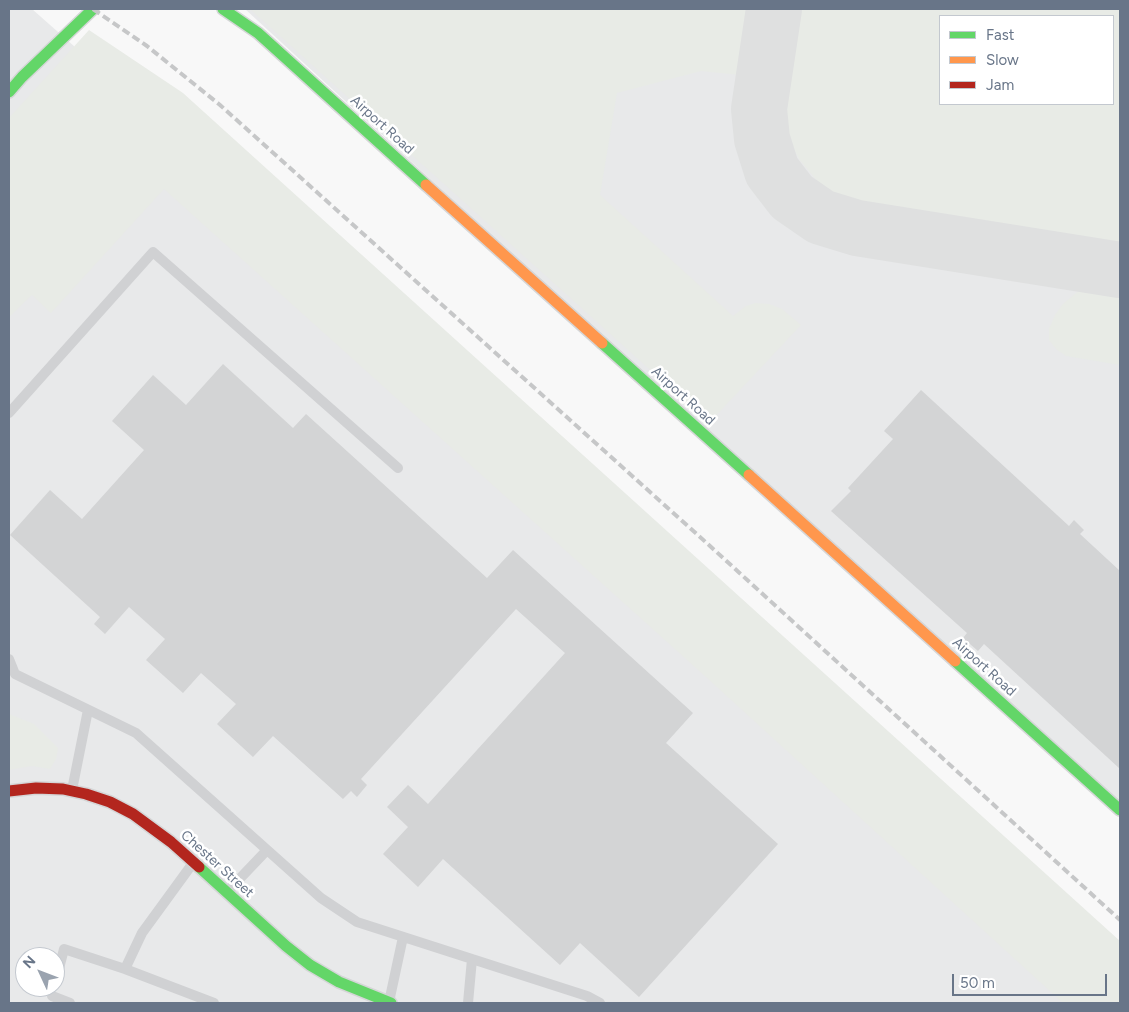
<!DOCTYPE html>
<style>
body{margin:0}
#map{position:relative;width:1129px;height:1012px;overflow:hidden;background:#f8f8f8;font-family:Figtree,sans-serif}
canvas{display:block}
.frame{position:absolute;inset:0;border:10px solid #687588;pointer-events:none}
.legend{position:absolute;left:939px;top:15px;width:175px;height:90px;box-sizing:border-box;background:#fff;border:1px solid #c3c8cf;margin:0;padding:6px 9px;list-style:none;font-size:15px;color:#687588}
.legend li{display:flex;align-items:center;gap:10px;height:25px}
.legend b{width:25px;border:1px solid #c3c8cf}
.north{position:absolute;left:15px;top:947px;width:50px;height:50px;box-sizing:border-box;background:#fff;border:1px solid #c3c8cf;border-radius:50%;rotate:313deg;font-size:14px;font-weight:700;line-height:20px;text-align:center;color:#687588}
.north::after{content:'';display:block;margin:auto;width:18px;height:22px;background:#9aa3af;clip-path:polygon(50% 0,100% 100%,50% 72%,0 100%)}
.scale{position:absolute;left:952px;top:974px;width:155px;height:22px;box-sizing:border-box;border:2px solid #687588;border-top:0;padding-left:6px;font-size:15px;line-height:18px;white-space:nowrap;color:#687588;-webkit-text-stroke:4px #fff;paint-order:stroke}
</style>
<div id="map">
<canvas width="1129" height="1012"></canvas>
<div class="frame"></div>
<ul class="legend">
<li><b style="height:6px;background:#63d668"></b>Fast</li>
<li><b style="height:6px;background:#ff974d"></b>Slow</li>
<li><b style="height:6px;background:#b3261e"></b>Jam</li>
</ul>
<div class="north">N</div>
<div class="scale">50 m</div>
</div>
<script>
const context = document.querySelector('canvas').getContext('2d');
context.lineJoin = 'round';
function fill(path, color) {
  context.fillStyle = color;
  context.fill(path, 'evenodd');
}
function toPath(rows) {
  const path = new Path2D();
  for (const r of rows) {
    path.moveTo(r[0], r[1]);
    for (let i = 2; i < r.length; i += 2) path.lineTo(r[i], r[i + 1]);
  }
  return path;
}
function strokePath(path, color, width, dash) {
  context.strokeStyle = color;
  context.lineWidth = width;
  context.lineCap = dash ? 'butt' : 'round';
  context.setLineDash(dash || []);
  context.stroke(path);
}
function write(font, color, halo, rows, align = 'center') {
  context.font = font + ' Figtree,sans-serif';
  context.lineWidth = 5;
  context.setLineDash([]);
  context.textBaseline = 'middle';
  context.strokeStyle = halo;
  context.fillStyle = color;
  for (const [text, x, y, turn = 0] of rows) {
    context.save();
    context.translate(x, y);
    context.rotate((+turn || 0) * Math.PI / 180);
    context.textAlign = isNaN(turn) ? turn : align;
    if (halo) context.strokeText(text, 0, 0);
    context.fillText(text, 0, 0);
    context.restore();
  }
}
fill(toPath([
 [9,9,32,9,1120,970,1120,1003,9,1003],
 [25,957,55,957,55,987,25,987],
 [245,9,1120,9,1120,813],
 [940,16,1113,16,1113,104,940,104]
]), '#e8e9ea');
fill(toPath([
 [250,9,750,9,740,75,701,71,617,93,600,195,733,316,746,306,755,303,769,304,782,309,801,325,709,423],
 [799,9,1120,9,1120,244,854,200,835,193,818,182,799,159,789,139,786,121,788,75],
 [940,16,1113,16,1113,104,940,104],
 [89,30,183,93,1120,941,1120,1003,1063,1003,706,677,164,189,51,313,32,295,9,317,9,118],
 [1082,288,1120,294,1120,365,1066,356,1056,349,1049,340,1049,329,1055,315,1063,304],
 [9,714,34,724,58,748,56,759,50,769,32,766,9,770]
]), '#e8ebe6');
strokePath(toPath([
 [774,9,759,109,762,139,772,171,792,197,821,217,857,228,1120,270]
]), '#dfe0e0', 56);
fill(toPath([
 [223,364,293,428,306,414,487,578,513,550,693,713,666,743,778,844,639,997,580,943,560,965,443,859,418,887,383,854,408,827,387,807,408,785,428,804,565,653,516,609,361,779,367,785,357,797,351,791,343,799,273,736,253,757,217,724,236,704,201,673,183,693,146,660,165,639,129,607,105,634,94,624,100,617,10,535,50,490,82,519,144,450,112,421,153,375,186,405],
 [921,390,1069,526,1074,520,1084,530,1080,534,1120,571,1119,768,984,644,978,651,963,638,967,633,831,511,851,491,848,488,893,439,884,431]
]), '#d3d4d5');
const fast = toPath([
 [223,9,258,33,426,185],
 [9,92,22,77,93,9],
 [602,343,749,475],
 [955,661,1120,810],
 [199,867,286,946,310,965,339,982,391,1003]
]);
const slow = toPath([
 [426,185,602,343],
 [749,475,955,661]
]);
const jam = toPath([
 [9,791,36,788,63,789,86,794,110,802,133,814,171,842,199,867]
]);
strokePath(fast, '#d5d6d7', 14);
strokePath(slow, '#d5d6d7', 14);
strokePath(jam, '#d5d6d7', 14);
strokePath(toPath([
 [9,413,153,252,398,468],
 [9,659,15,674,136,733,321,898,357,922,587,996,600,1003],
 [72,790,88,710],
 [227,892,267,850],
 [125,969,214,1003],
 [55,984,64,949,125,969,142,933,193,863],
 [52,996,70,1003],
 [389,1002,403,937],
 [468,1003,472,959]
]), '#d0d1d3', 10);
strokePath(fast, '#63d668', 11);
strokePath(slow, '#ff974d', 11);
strokePath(jam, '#b3261e', 11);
strokePath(toPath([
 [93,9,147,46,220,105,710,546,1120,920]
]), '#c6c7c8', 4, [8, 4]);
write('14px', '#687588', '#fff', [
 ["Airport Road",382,125,42],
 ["Airport Road",683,396,42],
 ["Airport Road",984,667,42],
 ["Chester Street",217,864,42]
]);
</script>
